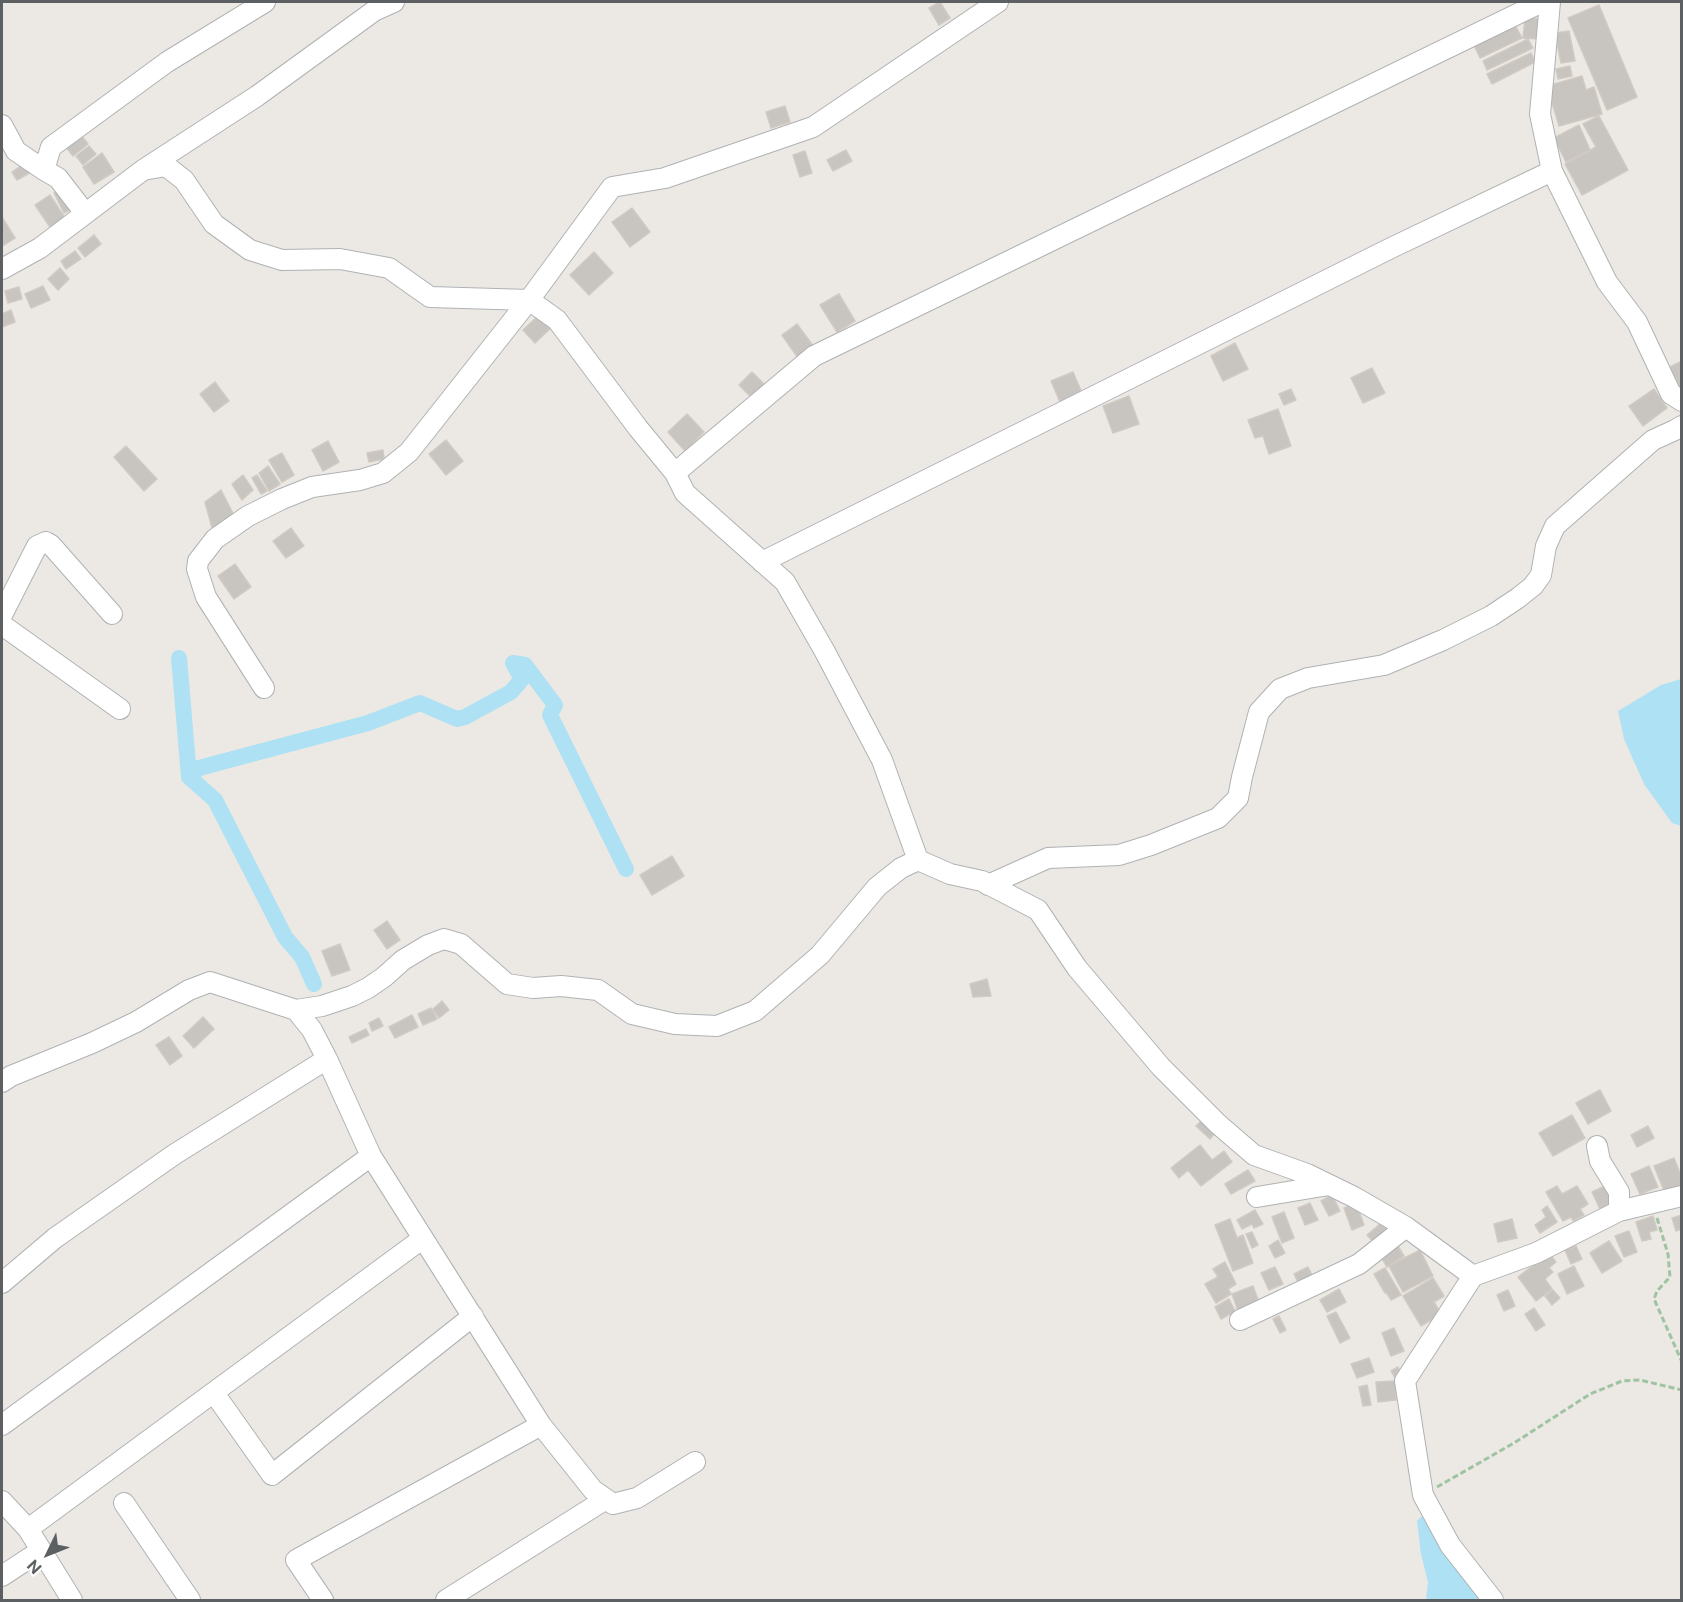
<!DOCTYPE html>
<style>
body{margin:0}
#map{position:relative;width:1683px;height:1602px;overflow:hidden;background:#ece9e4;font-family:"Public Sans",sans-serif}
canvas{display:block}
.frame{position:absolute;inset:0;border:3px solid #5c6062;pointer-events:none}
.north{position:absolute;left:18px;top:1524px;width:60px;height:60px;-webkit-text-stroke:4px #fff;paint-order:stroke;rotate:227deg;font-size:16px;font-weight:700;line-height:24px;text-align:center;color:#5c6062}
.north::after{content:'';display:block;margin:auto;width:21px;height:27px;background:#5c6062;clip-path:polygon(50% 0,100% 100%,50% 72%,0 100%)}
</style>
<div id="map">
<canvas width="1683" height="1602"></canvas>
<div class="frame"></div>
<div class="north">N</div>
</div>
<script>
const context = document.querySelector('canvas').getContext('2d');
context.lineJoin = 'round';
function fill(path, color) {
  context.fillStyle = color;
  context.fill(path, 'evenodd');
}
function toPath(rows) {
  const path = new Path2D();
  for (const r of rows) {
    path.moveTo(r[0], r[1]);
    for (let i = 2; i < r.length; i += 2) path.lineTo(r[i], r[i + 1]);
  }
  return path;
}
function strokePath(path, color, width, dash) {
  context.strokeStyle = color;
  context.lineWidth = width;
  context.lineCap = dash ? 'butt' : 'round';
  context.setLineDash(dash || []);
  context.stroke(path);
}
fill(toPath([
 [1681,679,1682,679,1681,826,1672,823,1644,784,1624,739,1618,711,1661,685],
 [1422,1516,1440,1548,1482,1600,1426,1600,1428,1582,1421,1554,1417,1521]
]), '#ade1f3');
strokePath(toPath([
 [179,658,189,777,215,800,285,937,302,957,314,984],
 [189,777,199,768,368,723,420,703,457,719,465,717,511,692,522,679,513,663,525,665,555,705,550,715,626,869]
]), '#ade1f3', 16);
const building = toPath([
 [940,2,950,18,939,25,929,8,940,2],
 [1599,5,1637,97,1607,110,1568,18,1599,5],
 [1525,18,1540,19,1538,39,1523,38,1525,18],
 [1515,25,1522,38,1480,58,1474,45,1515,25],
 [1569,31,1575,61,1561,63,1555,33,1569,31],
 [1528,39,1533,48,1487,70,1483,61,1528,39],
 [1531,53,1535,62,1492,84,1487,74,1531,53],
 [1570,66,1572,76,1558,79,1556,69,1570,66],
 [1582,76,1586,90,1594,87,1602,114,1559,126,1547,86,1582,76],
 [785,106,790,122,771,128,766,112,785,106],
 [1599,116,1628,170,1582,195,1565,164,1596,147,1583,124,1599,116],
 [1579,125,1590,150,1566,162,1554,138,1579,125],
 [82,136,88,144,73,156,66,147,82,136],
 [89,146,96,154,83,165,76,156,89,146],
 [846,150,852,161,833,171,827,160,846,150],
 [805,151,812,173,800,177,793,155,805,151],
 [102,153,114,172,94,184,83,167,102,153],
 [25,163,31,172,17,180,12,172,25,163],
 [64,188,74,208,64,213,54,193,64,188],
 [50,195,65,218,50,227,35,205,50,195],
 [632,208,650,232,630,247,612,222,632,208],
 [2,217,15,238,2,246,2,217],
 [94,235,101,244,85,257,78,248,94,235],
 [75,251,81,259,66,269,61,261,75,251],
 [594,252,613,273,589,295,570,275,594,252],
 [60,268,69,279,58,290,48,279,60,268],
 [43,286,50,300,31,308,25,294,43,286],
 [19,287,22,299,8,303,5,291,19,287],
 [839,294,855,321,837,332,820,305,839,294],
 [11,310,15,322,2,327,2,314,11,310],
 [540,314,552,327,535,343,523,330,540,314],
 [797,324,814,347,798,358,782,335,797,324],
 [1235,343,1248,369,1223,381,1211,356,1235,343],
 [1682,361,1682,389,1681,389,1670,367,1682,361],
 [1372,368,1385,393,1363,403,1351,378,1372,368],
 [752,372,764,384,751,397,739,385,752,372],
 [1073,372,1082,393,1060,402,1051,381,1073,372],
 [215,382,229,401,214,412,200,394,215,382],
 [1291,389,1296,400,1284,405,1279,394,1291,389],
 [1654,389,1667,408,1643,426,1629,406,1654,389],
 [1129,396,1139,424,1113,433,1103,406,1129,396],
 [1278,409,1291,446,1269,454,1263,436,1255,438,1248,420,1278,409],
 [687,414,704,432,685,451,668,432,687,414],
 [446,440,463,461,446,475,429,454,446,440],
 [328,441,339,462,323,471,312,450,328,441],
 [126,446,157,479,144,491,114,457,126,446],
 [383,450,384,459,369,462,367,453,383,450],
 [282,453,294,475,282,482,269,460,282,453],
 [268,466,280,484,269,491,259,473,268,466],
 [243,475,253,490,242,500,232,484,243,475],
 [257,475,267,491,261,494,252,478,257,475],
 [221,490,238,523,215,539,205,502,221,490],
 [291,528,304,546,286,558,273,541,291,528],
 [235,564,251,587,234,599,218,576,235,564],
 [672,856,684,876,652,895,640,875,672,856],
 [387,921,400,940,387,949,374,930,387,921],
 [340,944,350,970,332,976,322,951,340,944],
 [987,979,991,996,973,997,970,984,987,979],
 [442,1001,449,1010,439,1018,433,1009,442,1001],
 [431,1008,437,1019,423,1025,418,1014,431,1008],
 [412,1015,418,1027,395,1038,389,1027,412,1015],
 [203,1017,214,1029,194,1048,183,1036,203,1017],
 [379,1018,383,1026,372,1031,369,1023,379,1018],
 [366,1029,369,1035,352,1043,349,1037,366,1029],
 [169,1037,182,1056,170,1065,156,1045,169,1037],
 [1600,1090,1611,1111,1588,1124,1576,1103,1600,1090],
 [1572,1115,1585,1138,1553,1156,1539,1133,1572,1115],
 [1203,1119,1216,1132,1210,1139,1196,1126,1203,1119],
 [1648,1126,1654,1138,1637,1147,1631,1135,1648,1126],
 [1200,1145,1212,1160,1224,1151,1232,1162,1201,1186,1188,1170,1179,1178,1171,1168,1200,1145],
 [1674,1158,1682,1178,1682,1186,1665,1193,1654,1166,1674,1158],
 [1649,1166,1658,1187,1640,1194,1631,1174,1649,1166],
 [1248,1170,1255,1181,1231,1194,1225,1184,1248,1170],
 [1607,1185,1615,1202,1600,1209,1592,1192,1607,1185],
 [1557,1186,1562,1194,1577,1186,1588,1204,1580,1209,1584,1215,1573,1221,1571,1217,1563,1221,1546,1192,1557,1186],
 [1332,1195,1340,1211,1329,1216,1321,1201,1332,1195],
 [1310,1203,1318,1220,1305,1225,1298,1208,1310,1203],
 [1356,1203,1364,1225,1352,1230,1344,1208,1356,1203],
 [1547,1206,1557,1222,1540,1233,1535,1225,1546,1217,1542,1210,1547,1206],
 [1255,1210,1263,1224,1254,1228,1252,1224,1242,1229,1237,1220,1255,1210],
 [1284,1212,1294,1238,1282,1243,1272,1217,1284,1212],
 [1682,1215,1682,1229,1676,1231,1672,1218,1682,1215],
 [1653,1216,1657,1230,1649,1232,1651,1239,1642,1241,1636,1222,1653,1216],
 [1230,1219,1237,1238,1243,1235,1253,1263,1233,1271,1215,1225,1230,1219],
 [1512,1219,1517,1238,1498,1242,1494,1224,1512,1219],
 [1381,1223,1391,1234,1377,1246,1367,1235,1381,1223],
 [1629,1231,1637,1252,1624,1257,1615,1236,1629,1231],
 [1252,1232,1258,1245,1252,1248,1246,1234,1252,1232],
 [1278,1240,1285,1253,1275,1258,1269,1246,1278,1240],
 [1609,1241,1622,1261,1602,1273,1590,1253,1609,1241],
 [1398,1246,1404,1256,1387,1267,1381,1257,1398,1246],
 [1576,1246,1582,1259,1571,1264,1565,1250,1576,1246],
 [1420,1250,1433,1276,1403,1292,1389,1266,1420,1250],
 [1549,1253,1556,1262,1549,1268,1553,1272,1545,1279,1552,1289,1536,1301,1518,1277,1549,1253],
 [1225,1262,1236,1284,1228,1289,1231,1294,1216,1303,1205,1284,1218,1277,1213,1269,1225,1262],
 [1574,1266,1584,1286,1567,1294,1558,1274,1574,1266],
 [1275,1267,1283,1284,1269,1290,1261,1273,1275,1267],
 [1308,1267,1315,1281,1301,1288,1294,1274,1308,1267],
 [1385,1268,1401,1295,1391,1300,1386,1292,1385,1293,1374,1274,1385,1268],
 [1433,1278,1444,1296,1434,1302,1441,1314,1421,1326,1403,1296,1433,1278],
 [1253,1286,1259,1302,1238,1311,1232,1294,1253,1286],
 [1339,1289,1346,1302,1327,1312,1320,1300,1339,1289],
 [1508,1290,1515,1306,1504,1311,1497,1295,1508,1290],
 [1553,1290,1560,1298,1552,1305,1545,1296,1553,1290],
 [1229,1299,1235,1311,1221,1319,1215,1307,1229,1299],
 [1534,1308,1545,1325,1536,1331,1525,1314,1534,1308],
 [1336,1312,1350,1338,1340,1343,1327,1316,1336,1312],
 [1279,1316,1286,1330,1280,1333,1273,1319,1279,1316],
 [1394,1328,1404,1351,1391,1356,1382,1333,1394,1328],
 [1369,1358,1374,1372,1357,1378,1351,1364,1369,1358],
 [1398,1367,1402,1374,1395,1378,1391,1371,1398,1367],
 [1395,1381,1396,1400,1378,1402,1376,1382,1395,1381],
 [1367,1385,1371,1405,1363,1406,1359,1387,1367,1385]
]);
fill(building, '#c8c4c0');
strokePath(building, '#d0cac3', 1.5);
const minor = toPath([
 [1550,2,1540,114,1552,171,1607,282,1637,322,1671,394,1682,401],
 [2,125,16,151,44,170],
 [143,170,166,166,184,180,214,224,250,250,282,260,340,259,389,268,430,297,529,300,557,320,638,428,675,473,685,493,785,582,824,650,882,760,918,860,950,874,982,881,1038,910,1077,968,1161,1067,1218,1124,1254,1155,1307,1174,1354,1197,1406,1227,1473,1276],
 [85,213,58,178,44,170,51,147,167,62,265,2],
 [2,269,40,248,143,170,257,96,374,11,394,2],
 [675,473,814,356,1542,2],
 [762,562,1391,248,1552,171],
 [2,615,37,546,46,542,51,545,112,614],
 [2,625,120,709],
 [264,688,206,597,197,569,198,561,215,539,248,516,282,499,312,487,360,480,383,473,409,452,529,300,612,187,665,178,813,127,998,2],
 [988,885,1048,858,1119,855,1151,845,1218,818,1238,798,1242,777,1259,712,1280,689,1308,678,1384,665,1443,640,1491,616,1518,598,1533,586,1541,575,1546,546,1555,526,1653,440,1675,430,1682,426],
 [296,1010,312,1030,327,1059,371,1156,541,1425,593,1490,613,1504,637,1498,695,1462],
 [2,1082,11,1076,92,1043,136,1022,189,990,210,982,296,1010,322,1006,352,996,368,988,384,977,403,960,428,945,444,939,461,944,507,984,533,988,561,986,598,990,632,1014,675,1024,717,1026,755,1011,820,955,877,887,901,868,918,860],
 [1597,1146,1600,1161,1619,1192,1619,1211],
 [1257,1197,1329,1185],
 [2,1283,55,1238,175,1154,327,1059],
 [1240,1320,1359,1264,1406,1227],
 [214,1393,272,1475,473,1316],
 [2,1425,371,1156],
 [2,1501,28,1529,72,1600],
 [124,1503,190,1600],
 [28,1529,422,1239],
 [2,1576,40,1551],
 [323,1600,296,1560,541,1425],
 [446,1600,606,1499],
 [1493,1600,1450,1545,1423,1495,1405,1381,1473,1276,1536,1253,1619,1211,1682,1196]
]);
strokePath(minor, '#afb2b4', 22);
strokePath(toPath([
 [1657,1218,1668,1254,1670,1277,1657,1291,1654,1299,1682,1362],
 [1437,1487,1514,1443,1590,1394,1622,1381,1640,1380,1682,1390]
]), '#9fc3a3', 3, [6, 3]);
strokePath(minor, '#fff', 20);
</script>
